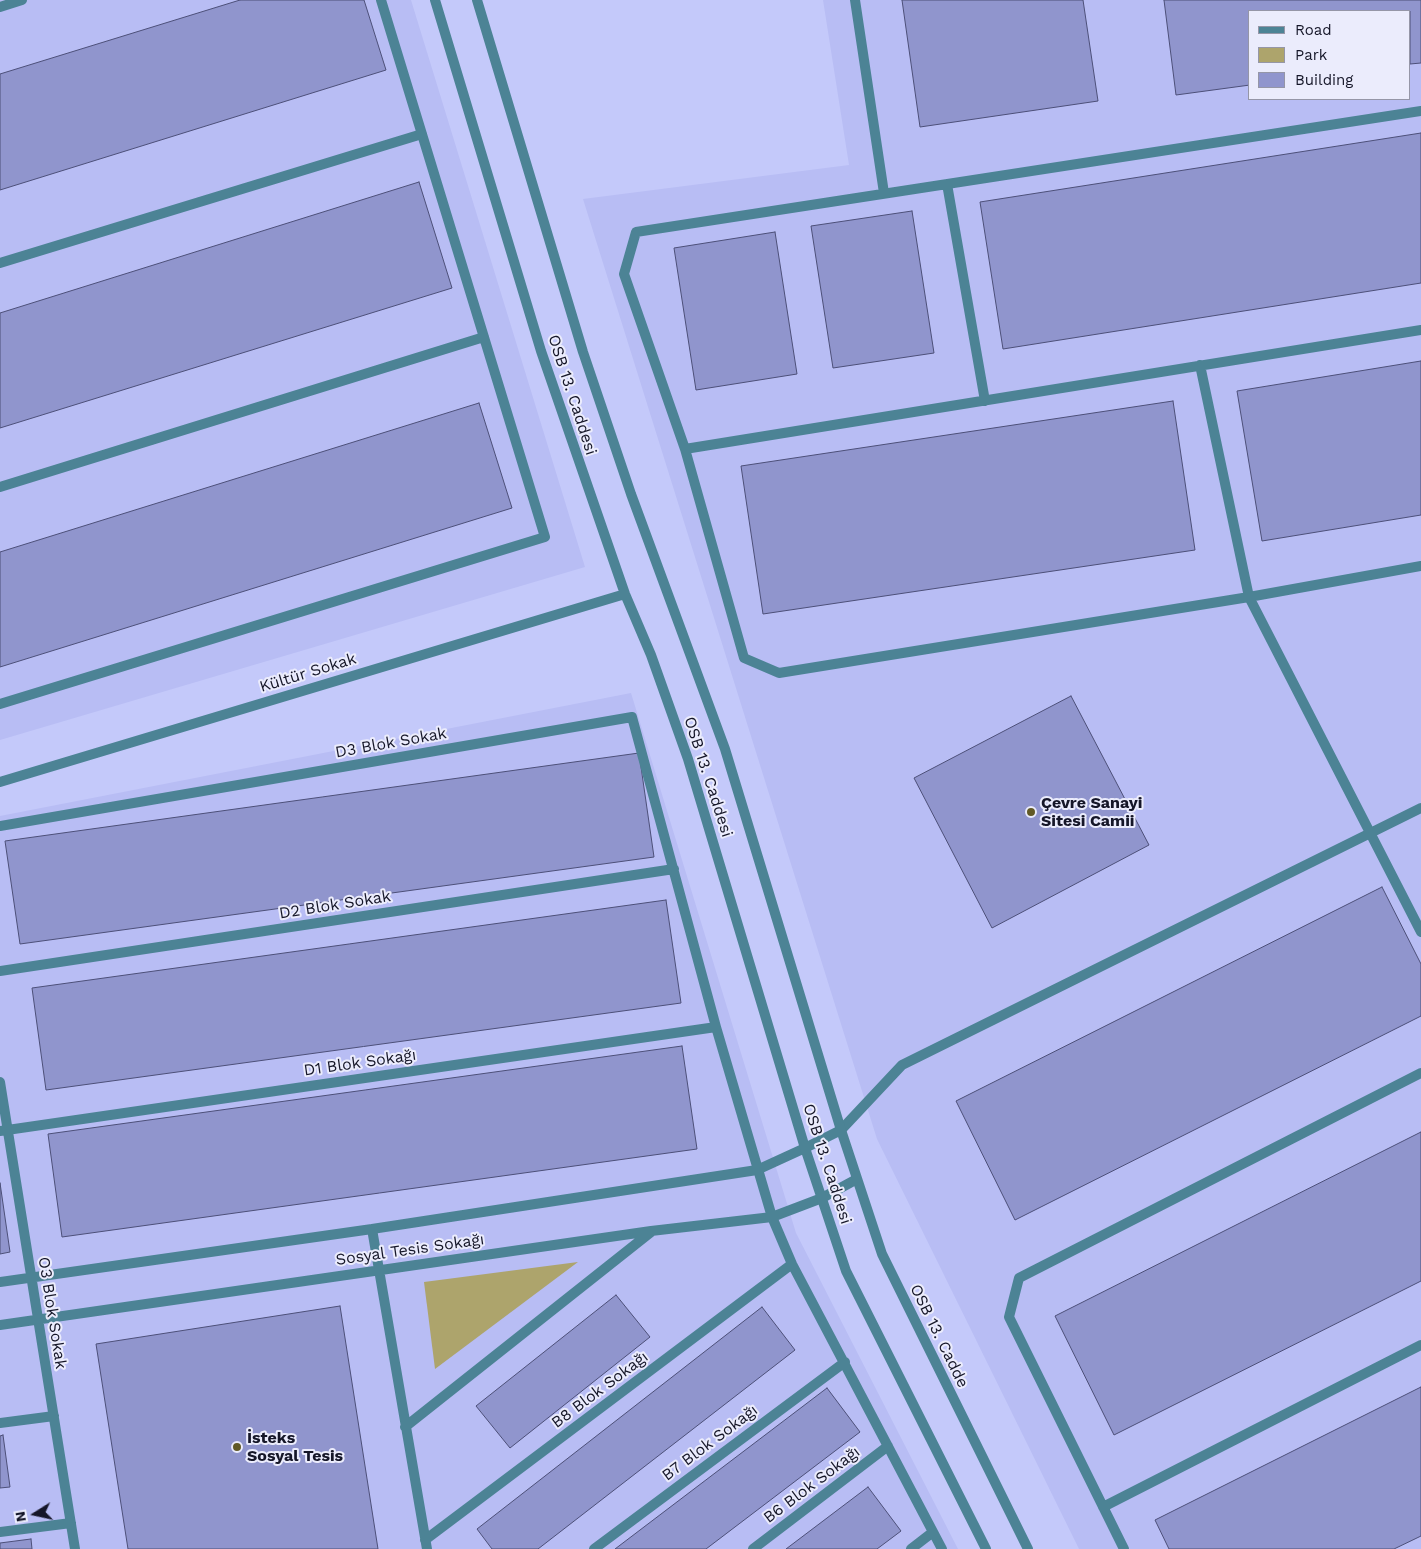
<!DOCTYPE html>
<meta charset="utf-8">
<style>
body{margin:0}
#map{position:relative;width:1421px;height:1549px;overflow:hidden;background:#c4c9fa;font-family:"Work Sans",sans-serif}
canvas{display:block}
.legend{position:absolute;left:1248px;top:10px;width:162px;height:90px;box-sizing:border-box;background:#ebecfc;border:1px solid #9596a7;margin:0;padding:6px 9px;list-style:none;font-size:15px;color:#151628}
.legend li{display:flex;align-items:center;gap:10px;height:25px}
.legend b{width:25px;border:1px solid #9596a7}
.north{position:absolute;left:10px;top:1489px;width:50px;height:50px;-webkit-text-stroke:4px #ebecfc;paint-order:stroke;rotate:260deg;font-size:14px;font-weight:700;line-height:20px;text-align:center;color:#151628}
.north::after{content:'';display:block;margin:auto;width:18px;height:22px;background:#151628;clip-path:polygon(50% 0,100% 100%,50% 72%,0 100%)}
</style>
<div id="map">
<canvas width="1421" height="1549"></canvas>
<ul class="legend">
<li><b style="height:6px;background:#4c8395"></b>Road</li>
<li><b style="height:14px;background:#ada46c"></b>Park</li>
<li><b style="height:14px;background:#9095cd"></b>Building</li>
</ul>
<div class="north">N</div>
</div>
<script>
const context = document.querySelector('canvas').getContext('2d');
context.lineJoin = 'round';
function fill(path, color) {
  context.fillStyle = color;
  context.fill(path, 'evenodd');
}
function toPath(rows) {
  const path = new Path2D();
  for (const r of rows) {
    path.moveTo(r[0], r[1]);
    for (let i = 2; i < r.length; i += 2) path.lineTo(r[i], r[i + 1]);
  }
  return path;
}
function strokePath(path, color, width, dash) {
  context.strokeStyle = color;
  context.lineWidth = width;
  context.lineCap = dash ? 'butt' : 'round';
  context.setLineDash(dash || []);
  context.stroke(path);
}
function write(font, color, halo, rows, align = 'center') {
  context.font = font + ' "Work Sans",sans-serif';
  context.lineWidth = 4;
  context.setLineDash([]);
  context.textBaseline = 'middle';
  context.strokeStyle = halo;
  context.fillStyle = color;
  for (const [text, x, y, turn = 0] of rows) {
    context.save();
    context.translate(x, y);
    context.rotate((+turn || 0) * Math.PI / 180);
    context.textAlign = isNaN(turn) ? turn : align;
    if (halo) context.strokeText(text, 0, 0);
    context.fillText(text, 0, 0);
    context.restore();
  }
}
fill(toPath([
 [0,0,411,0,585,567,0,740],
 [823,0,1421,0,1421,1549,1079,1549,877,1139,583,199,849,165],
 [1250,11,1410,11,1410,99,1250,99],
 [631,693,796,1233,958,1549,0,1549,0,816]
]), '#b8bdf4');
fill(toPath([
 [578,1262,435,1369,424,1282]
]), '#ada46c');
const building = toPath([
 [240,0,364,0,386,70,0,190,0,74,240,0],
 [902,0,1083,0,1098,101,920,127,902,0],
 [1164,0,1421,0,1421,63,1410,64,1410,11,1250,11,1250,85,1176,95,1164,0],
 [1421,133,1421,283,1003,349,980,202,1421,133],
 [419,182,452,288,0,428,0,313,419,182],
 [912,211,934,353,833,368,811,226,912,211],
 [775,232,797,374,696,390,674,248,775,232],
 [1421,361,1421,515,1262,541,1237,391,1421,361],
 [1173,401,1195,550,763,614,741,466,1173,401],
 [479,403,512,508,0,667,0,552,479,403],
 [1071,696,1149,845,992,928,914,778,1071,696],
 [639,753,654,857,20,944,5,841,639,753],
 [1382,887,1421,964,1421,1016,1015,1220,956,1101,1382,887],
 [666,900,681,1003,46,1090,32,988,666,900],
 [682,1046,697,1149,62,1237,48,1134,682,1046],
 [1421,1132,1421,1281,1114,1435,1055,1316,1421,1132],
 [0,1183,10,1252,0,1254,0,1183],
 [616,1295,650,1337,510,1448,476,1406,616,1295],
 [340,1306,378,1549,128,1549,96,1344,340,1306],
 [762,1307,795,1350,538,1549,492,1549,477,1529,762,1307],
 [1421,1387,1421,1536,1394,1549,1169,1549,1155,1520,1421,1387],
 [827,1388,860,1432,706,1549,615,1549,827,1388],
 [3,1435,10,1487,0,1488,0,1436,3,1435],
 [868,1487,901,1531,877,1549,786,1549,868,1487],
 [31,1539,32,1549,0,1549,0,1543,31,1539]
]);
fill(building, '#9095cd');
strokePath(building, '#4d5079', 1);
strokePath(toPath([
 [855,0,884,193],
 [0,7,22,0],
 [1421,111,636,232,624,274,685,449,744,658,779,673,1249,597,1421,566],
 [947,184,985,401],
 [0,263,422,134],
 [1200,365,1249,597,1421,932],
 [685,449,1421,330],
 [0,487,484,337],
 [0,704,545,537,381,0],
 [0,826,632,717,716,1027,772,1217,792,1264,942,1549],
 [0,971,674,869],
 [0,1082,75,1549],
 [841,1130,902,1065,1421,808],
 [0,1131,716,1027],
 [372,1229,427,1549],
 [0,1282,372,1229,757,1170,805,1148],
 [0,1325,651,1231,772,1217,822,1198],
 [0,1423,54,1416],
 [405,1427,651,1232],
 [1103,1507,1421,1345],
 [0,1532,71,1523],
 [425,1540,792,1264],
 [594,1549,845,1362],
 [753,1549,888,1446],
 [911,1549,933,1532],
 [1124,1549,1009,1317,1019,1278,1421,1073]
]), '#4c8395', 10);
strokePath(toPath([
 [435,0,541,351,625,594,651,655,688,759,805,1148,846,1271,986,1549],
 [477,0,583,352,631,494,725,749,841,1130,882,1254,1028,1549],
 [0,782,625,594],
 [805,1148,841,1130],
 [822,1198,857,1179]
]), '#4c8395', 10);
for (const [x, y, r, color] of [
 [1031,812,5,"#615926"],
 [237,1447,5,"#615926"]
]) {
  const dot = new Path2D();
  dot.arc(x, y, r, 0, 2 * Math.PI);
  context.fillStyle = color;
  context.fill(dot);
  strokePath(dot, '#ebecfc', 2);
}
write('16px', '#151628', '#ebecfc', [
 ["OSB 13. Caddesi",572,395,72],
 ["Kültür Sokak",308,673,-17],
 ["D3 Blok Sokak",391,743,-10],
 ["OSB 13. Caddesi",708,777,72],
 ["D2 Blok Sokak",335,905,-9],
 ["D1 Blok Sokağı",360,1063,-8],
 ["OSB 13. Caddesi",827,1164,72],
 ["Sosyal Tesis Sokağı",410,1250,-8],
 ["O3 Blok Sokak",52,1313,81],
 ["OSB 13. Cadde",939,1336,64],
 ["B8 Blok Sokağı",600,1390,-37],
 ["B7 Blok Sokağı",710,1443,-37],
 ["B6 Blok Sokağı",812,1485,-37]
]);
write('bold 16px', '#151628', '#ebecfc', [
 ["Çevre Sanayi",1041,803],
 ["Sitesi Camii",1041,821],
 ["İsteks",247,1438],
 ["Sosyal Tesis",247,1456]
], 'left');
</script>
